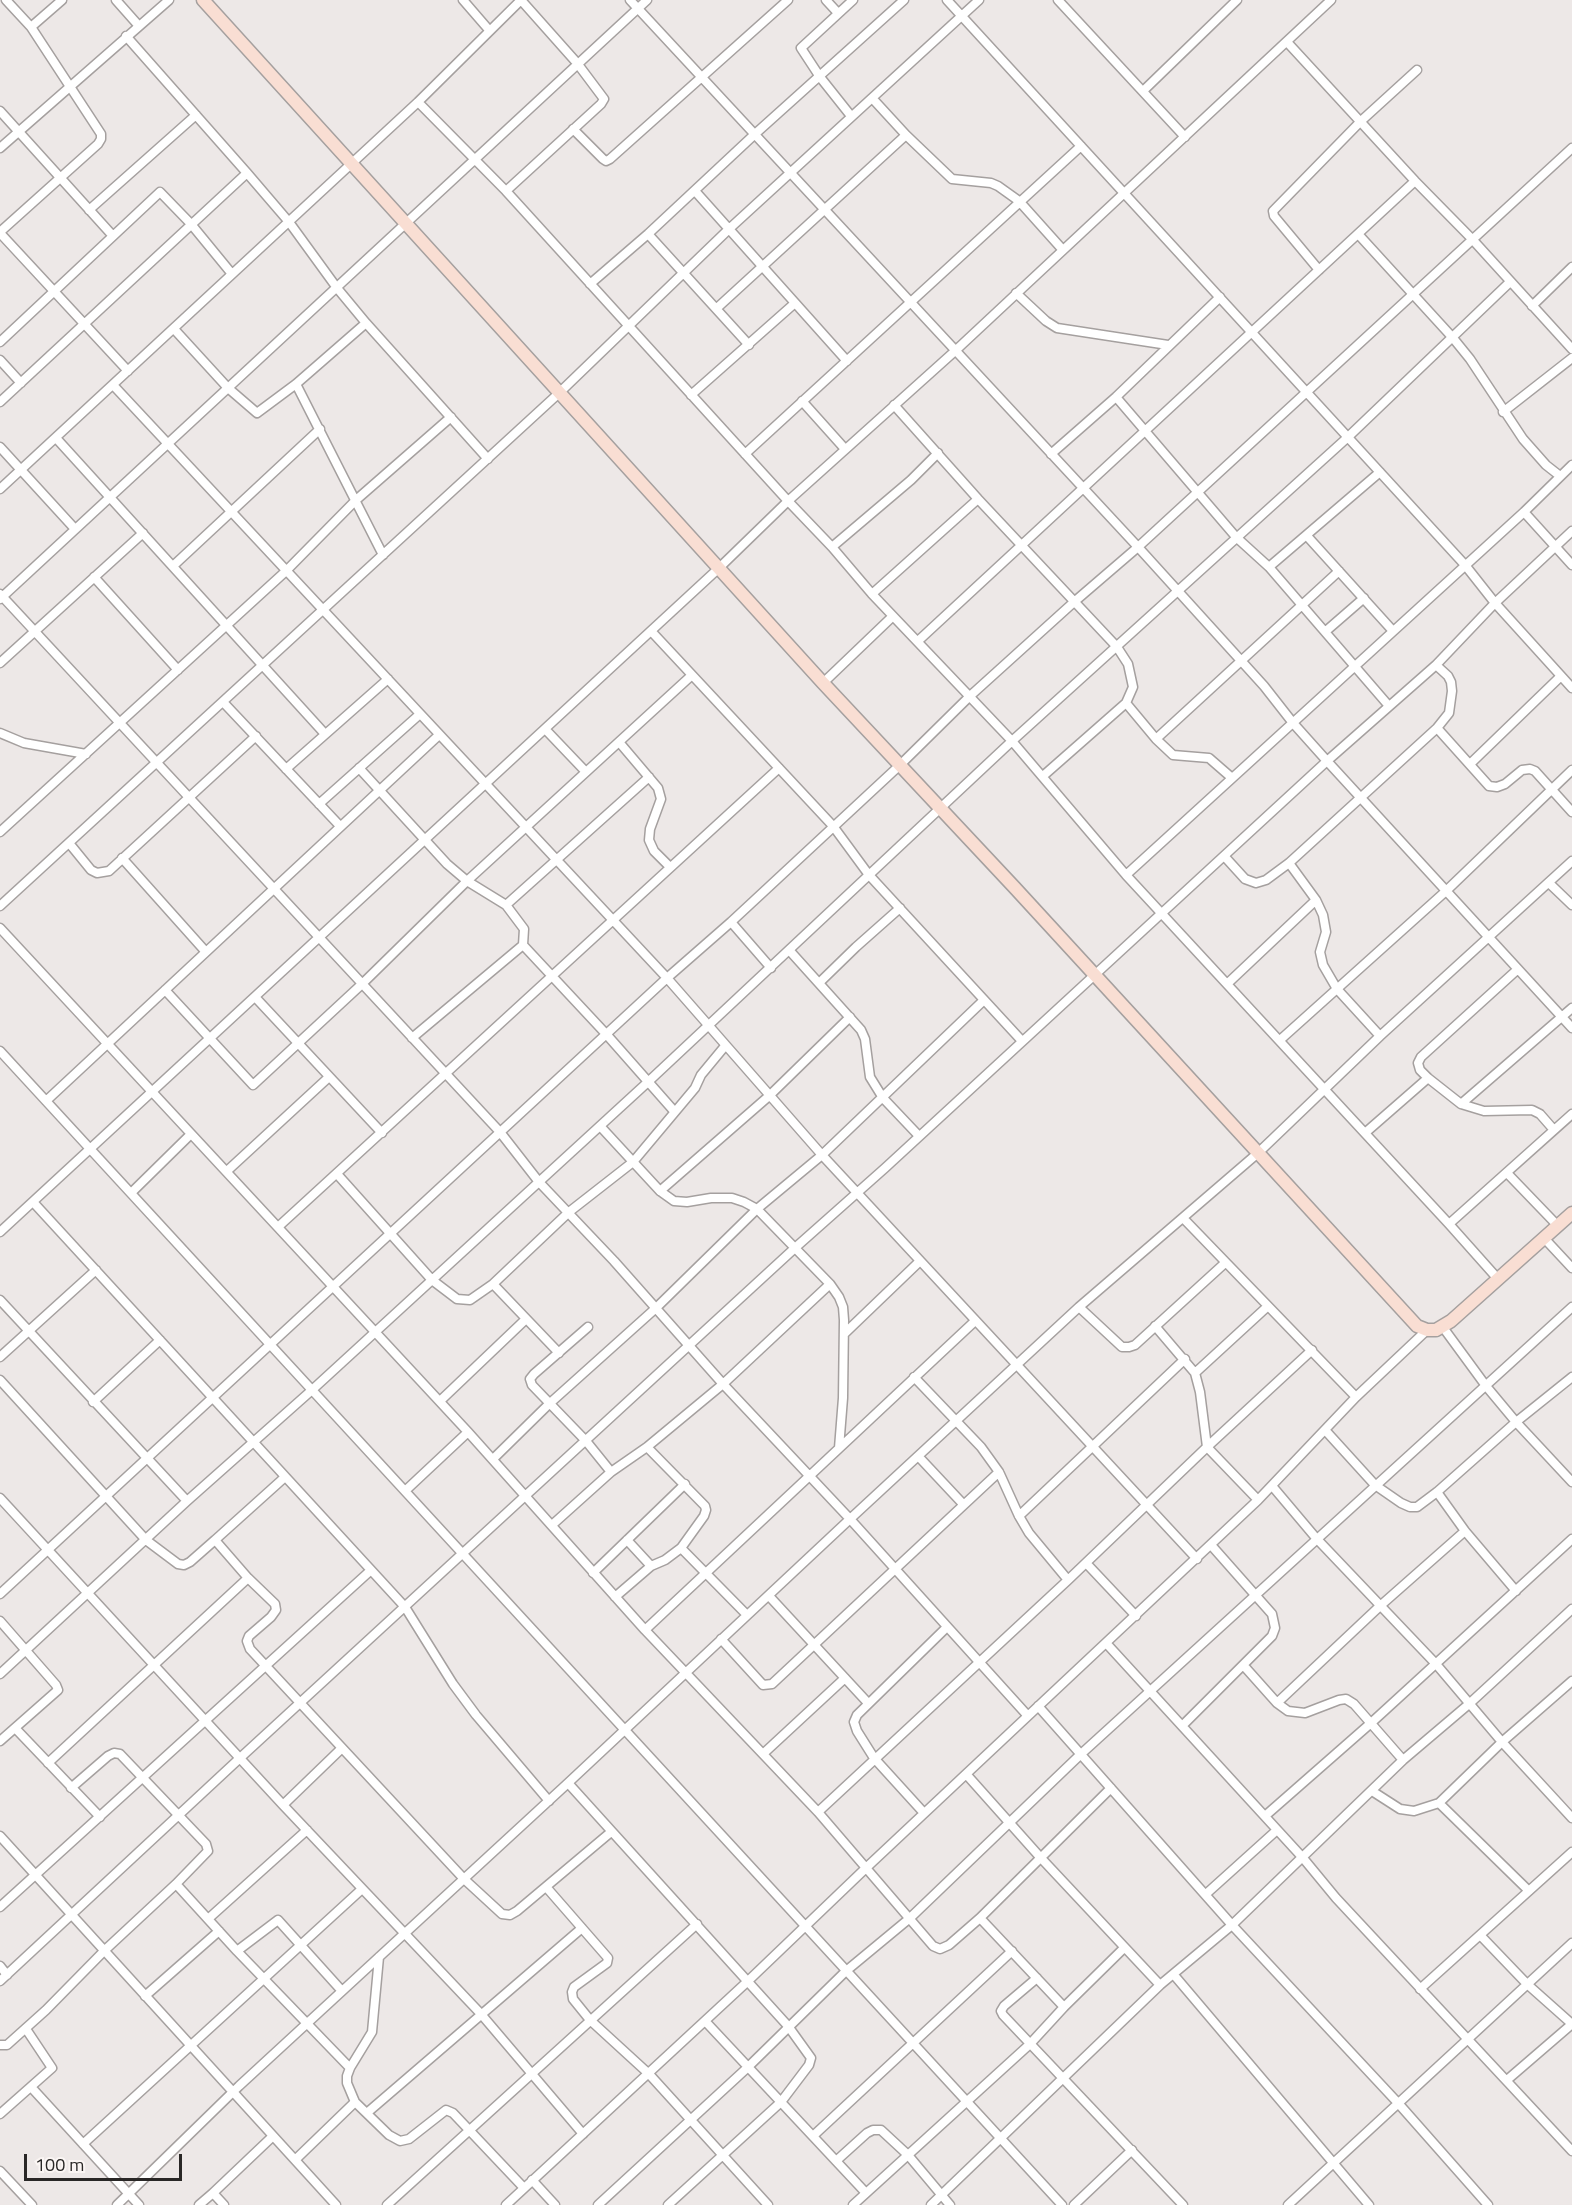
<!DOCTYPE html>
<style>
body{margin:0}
#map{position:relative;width:1572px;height:2205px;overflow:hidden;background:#ede8e7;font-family:"Titillium Web",sans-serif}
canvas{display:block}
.scale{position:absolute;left:24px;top:2154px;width:158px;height:27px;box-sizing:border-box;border:3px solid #292726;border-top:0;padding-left:8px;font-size:18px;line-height:21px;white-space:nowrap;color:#292726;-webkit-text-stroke:4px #fbf6f4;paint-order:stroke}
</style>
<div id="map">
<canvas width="1572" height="2205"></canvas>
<div class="scale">100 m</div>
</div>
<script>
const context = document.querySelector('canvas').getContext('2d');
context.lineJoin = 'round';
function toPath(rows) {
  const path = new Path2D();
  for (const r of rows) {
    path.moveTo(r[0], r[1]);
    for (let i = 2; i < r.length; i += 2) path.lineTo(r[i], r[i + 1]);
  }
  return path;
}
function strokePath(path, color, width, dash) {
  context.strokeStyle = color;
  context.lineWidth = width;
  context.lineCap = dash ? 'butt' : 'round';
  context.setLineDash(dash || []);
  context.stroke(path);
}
const minor = toPath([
 [6,0,31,27],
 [116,0,139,26],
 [463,0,489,30],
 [630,0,1138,547,1264,686,1293,723,1327,761,1572,1028],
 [826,0,838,13],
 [947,0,1465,565,1495,603,1572,688],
 [1058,0,1185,137],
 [126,36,247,173,289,222,337,288,366,323,488,459],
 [1287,42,1415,181,1472,239,1572,349],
 [1143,91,1237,0],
 [872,98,906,135,952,179,991,183,998,186,1019,201,1062,249],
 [418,102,506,191,788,501,832,547,872,594,1012,741,1126,875,1449,1224,1498,1279],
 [0,111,113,236],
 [851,116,820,77,801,48,853,0],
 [573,129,603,159,606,161,610,159,788,0],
 [0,148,169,0],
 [506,191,601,104,604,99,577,63,521,0],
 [695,191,847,361],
 [89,210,196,115],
 [0,232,98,144,101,139,101,134,31,27,62,0],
 [0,233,128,371],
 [648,234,749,345],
 [1358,234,1453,338,1470,359,1523,439,1546,465,1560,476],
 [1319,270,1274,216,1273,211,1361,121,1417,70],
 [590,284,648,234,755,134,904,0],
 [1016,293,1046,321,1057,328,1168,345],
 [1532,306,1572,267],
 [717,308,906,135],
 [174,329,228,388,257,413,296,384,366,323],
 [0,342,160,192,191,224,232,274],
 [0,360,21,383],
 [296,384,383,555],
 [113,385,667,978,822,1155,1197,1559],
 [691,395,795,303],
 [1116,397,1236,537,1269,567,1389,706],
 [802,401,845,449],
 [0,402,247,173],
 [894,405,978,499,1117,647,1128,664,1133,687,1126,703,1043,776],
 [1503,412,1572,358],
 [56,438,325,734],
 [0,447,75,529],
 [745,454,1081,146],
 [1051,454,1116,397,1220,297],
 [0,489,418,102,521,0],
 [1524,512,1572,565],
 [1307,536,1393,631],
 [832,547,911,480,938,453],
 [173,566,320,429],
 [1269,567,1380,472],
 [94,577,178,670],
 [0,594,500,1132,539,1182,614,1261,723,1384,850,1519,1028,1716],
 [872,594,978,499],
 [0,599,647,0],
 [651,631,833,826,869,875,1022,1041],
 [1326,631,1364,598],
 [918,641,1415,181],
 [0,663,143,533],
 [823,683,893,616],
 [223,702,340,826],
 [1126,703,1156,739,1173,755,1209,758,1232,778],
 [1437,728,1489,786,1497,787,1505,784,1522,770,1530,769,1535,771,1572,812],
 [545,729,586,772],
 [0,733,24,743,86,754],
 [1156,739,1339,571],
 [619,742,658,788,661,799,650,829,649,840,654,851,670,867],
 [1470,764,1561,676],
 [359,768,447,864,467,881,506,905,524,929,523,945,412,1038],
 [286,769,388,679],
 [319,804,420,714],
 [0,832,286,571,356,500,451,417],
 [69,843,91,870,97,873,109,871,256,736],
 [1225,857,1245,879,1256,883,1266,880,1289,863,1437,728,1449,713,1452,691,1451,682,1448,676,1436,665],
 [122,858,206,952],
 [1289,863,1316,900,1323,915,1326,932,1320,952,1323,965,1337,989,1380,1036],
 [1126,875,1524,512,1572,465],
 [1549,883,1572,905],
 [506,905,649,777],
 [0,906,558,394,729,229,979,0],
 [731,922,771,968],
 [0,928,468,1432,645,1630,818,1812,933,1946,940,1949,949,1945,980,1918,1111,1788],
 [523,945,607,1035,674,1111],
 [789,950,861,1030,865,1039,870,1077,883,1098,919,1136],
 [1518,969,1421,1057,1418,1063,1420,1070,1428,1078,1461,1104,1484,1111,1532,1110,1540,1114,1554,1130],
 [819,983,856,947,900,908],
 [1227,984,1316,900],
 [165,990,253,1085,362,984,467,881,692,675],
 [255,997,382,1133],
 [1280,1040,1446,891,1572,770],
 [0,1051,1062,2205],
 [46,1101,439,735],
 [1461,1104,1572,1008],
 [600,1126,660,1191,674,1201,687,1202,711,1198,732,1198,744,1202,757,1209,830,1284,839,1297,843,1307,844,1320,843,1398,839,1448],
 [1365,1133,1428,1078],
 [227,1171,329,1077],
 [1507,1173,1558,1226],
 [337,1174,432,1280,457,1299,470,1300,493,1284,569,1212,633,1162,695,1088,701,1075,725,1046],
 [660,1191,769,1096,850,1017],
 [131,1193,191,1134],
 [33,1202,405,1607,453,1684,476,1715,549,1801],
 [1183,1218,1356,1397],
 [1449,1224,1572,1114],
 [278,1227,779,768],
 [0,1232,719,568,788,501,955,351,1331,0],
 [1544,1238,1572,1268],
 [493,1284,559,1353],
 [0,1300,187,1501],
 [1079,1307,1122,1347,1129,1347,1135,1345,1225,1263],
 [1155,1326,1195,1373,1200,1392,1207,1447,1258,1500],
 [1442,1326,1486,1386,1516,1422,1572,1482],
 [588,1327,534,1374,530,1379,532,1385,586,1441,611,1472],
 [844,1334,920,1261],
 [0,1357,96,1270],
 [1195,1373,1268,1306],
 [914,1377,981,1447,999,1472,1019,1516,1029,1533,1068,1580],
 [0,1380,146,1540,178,1564,184,1565,190,1562,215,1540,248,1578,275,1604,276,1610,271,1617,249,1636,247,1641,250,1649,464,1879,502,1914,510,1915,517,1911,611,1832],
 [440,1401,526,1319],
 [93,1402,160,1340],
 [1325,1430,1375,1485,1401,1503,1410,1507,1417,1507,1437,1492,1516,1422,1572,1377],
 [647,1447,705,1506,706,1510,704,1516,681,1548,747,1615],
 [918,1456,963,1504],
 [493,1459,549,1404,656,1308,757,1209,822,1155,984,1000],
 [1273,1487,1316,1538,1436,1664,1502,1742,1572,1818],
 [405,1491,468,1432],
 [1437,1492,1465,1531,1516,1591],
 [0,1498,283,1805,481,2014,583,2134],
 [1019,1516,1185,1359],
 [552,1525,611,1472,647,1447,723,1384,830,1284],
 [215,1540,285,1477],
 [627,1540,651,1566],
 [1086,1563,1136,1616],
 [593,1573,685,1484],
 [0,1594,667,978,731,922,900,765,970,696,1074,602,1138,547,1572,148],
 [769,1596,868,1703],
 [615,1597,651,1566,665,1560,681,1548],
 [0,1621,56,1685,58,1690,0,1741],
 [645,1630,975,1321],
 [721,1639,763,1685,772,1684,999,1472],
 [1106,1643,1303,1858,1336,1898,1572,2151],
 [1244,1666,1277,1703,1288,1711,1305,1713,1339,1700,1346,1699,1354,1704,1403,1760],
 [0,1674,187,1501,312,1390,649,1081,1012,741,1348,437,1510,282],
 [1277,1703,1380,1606,1465,1531],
 [1038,1706,1232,1925,1398,2103,1488,2205],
 [1182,1726,1272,1636,1275,1628,1272,1614,1211,1545],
 [15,1728,100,1817],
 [764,1753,845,1678],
 [48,1763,248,1578],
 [966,1774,1040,1857,1160,1985],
 [568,1783,788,2026,811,2058,809,2065,781,2102,668,2205],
 [1372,1791,1400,1809,1414,1811,1439,1803,1502,1742,1572,1681],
 [1439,1803,1529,1891],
 [283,1805,342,1748],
 [818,1812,1068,1580,1207,1447,1312,1350],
 [924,1813,874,1758,857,1731,854,1722,857,1715,947,1627],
 [1265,1816,1371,1723,1572,1539],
 [0,1836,336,2205],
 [176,1884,237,1951,350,2068],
 [547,1888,608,1958,607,1963,574,1987,572,1992,573,1999,590,2020,649,2074,768,2205],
 [1206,1894,1277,1830],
 [0,1907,370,1571],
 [980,1918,1064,2007],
 [208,1919,307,1830],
 [1480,1935,1527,1984,1572,2024],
 [237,1951,278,1920,342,1991],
 [379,1957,372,2032,350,2068,347,2076,347,2083,355,2102,389,2135,400,2141,409,2139,446,2110,453,2113,524,2188],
 [0,1966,7,1975],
 [1174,1975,1369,2205],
 [1037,1978,1004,2006,1001,2011,1003,2015,1183,2205],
 [0,1981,240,1758,796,1247,885,1168,1327,761,1436,665,1495,603,1572,531],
 [1420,1989,1572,1852],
 [145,1996,219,1931],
 [705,2021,866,2193],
 [0,2045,7,2045,46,2010,105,1950,176,1884,208,1851,206,1844,120,1754,114,1753,108,1756,71,1788],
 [1507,2080,1572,2024],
 [31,2087,139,2205],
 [368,2112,582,1928],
 [0,2114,52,2068,26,2029],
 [813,2136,1012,1951],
 [83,2144,362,1889],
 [295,2160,355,2102],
 [836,2161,867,2133,873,2130,881,2130,908,2155,950,2205],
 [0,2171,32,2205],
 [532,2180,555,2205],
 [213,2193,273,2136],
 [117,2205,239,2086,568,1783,850,1519,1079,1307,1258,1153,1380,1036,1572,861],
 [199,2205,213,2193,224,2205],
 [387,2205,697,1924],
 [506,2205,748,1981,867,1867,1258,1500,1356,1397,1427,1330],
 [598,2205,747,2068,846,1971,910,1918,1081,1754,1572,1307],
 [853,2205,1030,2044,1064,2007,1124,1948],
 [931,2205,1160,1985,1232,1925,1403,1760,1469,1704,1572,1609],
 [1074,2205,1132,2150],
 [1288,2205,1572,1943]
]);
const secondary = toPath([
 [203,0,823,683,1015,888,1417,1326,1427,1330,1436,1330,1451,1321,1572,1213]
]);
strokePath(minor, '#a5a09f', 11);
strokePath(secondary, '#a5a09f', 15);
strokePath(minor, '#fff', 8);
strokePath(secondary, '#f9ded3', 12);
</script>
